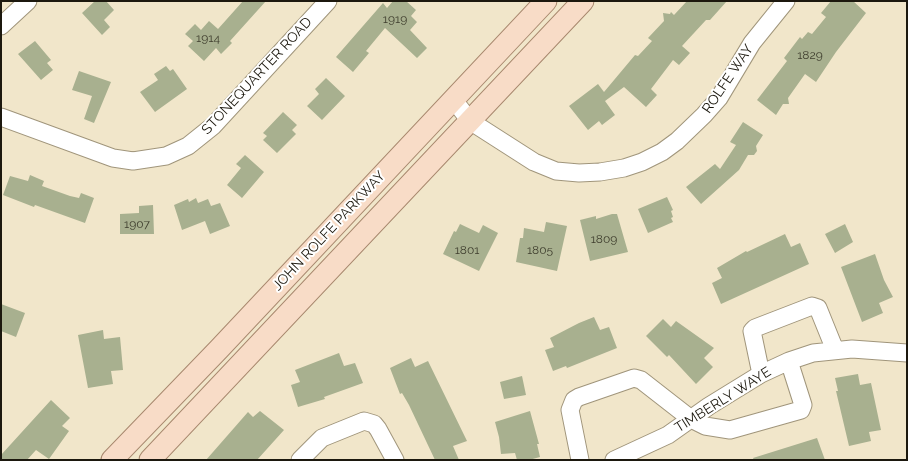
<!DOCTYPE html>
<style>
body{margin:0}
#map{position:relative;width:908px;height:461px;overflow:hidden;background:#f1e6ca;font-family:Raleway,sans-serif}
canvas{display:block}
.frame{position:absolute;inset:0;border:2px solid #1c180e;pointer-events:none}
</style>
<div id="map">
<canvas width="908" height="461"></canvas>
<div class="frame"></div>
</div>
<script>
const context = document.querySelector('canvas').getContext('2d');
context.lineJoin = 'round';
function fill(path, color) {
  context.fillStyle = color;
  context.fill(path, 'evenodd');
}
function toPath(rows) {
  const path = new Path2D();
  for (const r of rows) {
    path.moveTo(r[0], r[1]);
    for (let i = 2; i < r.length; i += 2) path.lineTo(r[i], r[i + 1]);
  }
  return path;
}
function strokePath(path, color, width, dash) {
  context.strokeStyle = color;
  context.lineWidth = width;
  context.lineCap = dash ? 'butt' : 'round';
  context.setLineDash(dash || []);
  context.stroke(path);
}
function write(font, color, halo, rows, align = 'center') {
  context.font = font + ' Raleway,sans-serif';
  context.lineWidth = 4;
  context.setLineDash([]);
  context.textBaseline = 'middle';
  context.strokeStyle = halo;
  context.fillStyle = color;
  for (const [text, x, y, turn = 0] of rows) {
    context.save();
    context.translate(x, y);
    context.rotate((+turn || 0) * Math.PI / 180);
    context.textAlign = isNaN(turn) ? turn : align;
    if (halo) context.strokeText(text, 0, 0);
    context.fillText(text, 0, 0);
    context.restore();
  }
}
fill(toPath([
 [95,1,106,1,114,10,104,20,110,27,102,35,82,13],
 [243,1,266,1,230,41,232,43,221,54,216,48,204,61,188,46,193,41,185,34,195,24,201,30,209,21,218,29],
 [393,1,406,1,416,10,411,16,417,22,410,30,427,48,417,58,385,28,366,51,369,53,353,72,336,57,383,3,387,8],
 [687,1,727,1,710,20,706,20,682,46,690,53,679,65,673,60,651,89,657,95,646,107,624,87,605,101,615,115,602,125,599,121,588,130,569,106,598,84,604,92,635,55,638,56,652,41,648,38,664,21,663,13,670,14,671,12,674,15],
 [831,1,853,1,866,13,836,52,816,82,805,74,788,98,789,104,783,104,776,115,757,100,787,61,784,58,800,37,802,39,808,32,812,34,826,17,821,13],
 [35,41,51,60,47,63,53,70,41,80,18,54],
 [166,66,170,71,173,69,187,89,155,112,140,92,158,80,154,74],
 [79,71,111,82,94,123,84,119,92,96,72,90],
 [326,78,345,96,322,120,307,106,319,94,315,89],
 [283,112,297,125,292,130,296,134,277,153,263,140,267,136,263,133],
 [743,122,763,135,756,146,757,151,754,155,748,155,739,170,701,204,686,187,715,164,720,169,736,145,730,142],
 [245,155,264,172,242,198,227,185,241,168,236,164],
 [30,175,44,181,42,186,70,196,79,198,81,193,94,198,85,223,35,205,34,207,3,195,10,176,28,181],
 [667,197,673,210,671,211,673,217,671,218,673,222,648,233,638,209],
 [196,198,198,203,208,199,211,206,220,203,230,226,210,234,205,221,182,230,174,205,188,199,189,202],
 [153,205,154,234,120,234,120,214,139,213,139,206],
 [612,214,617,214,628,252,590,261,580,220,596,216,596,219],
 [546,222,567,226,557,271,516,262,520,238,523,238,524,228,544,232],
 [460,224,479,233,483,225,498,233,479,271,443,254,454,231,456,232],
 [845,224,853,242,835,253,825,234],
 [785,234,791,247,800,243,809,264,721,304,712,283,722,278,717,268,746,251,747,252],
 [875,254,884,280,893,297,879,303,883,313,862,322,841,267],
 [1,304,25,313,16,337,1,331],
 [594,317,600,330,609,327,617,348,567,368,566,366,553,371,545,350,554,347,550,338,579,323],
 [663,319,671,327,676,321,714,348,704,358,713,367,696,384,669,355,667,357,646,336],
 [103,330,104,339,120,337,123,370,111,371,113,384,88,388,78,335],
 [339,353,344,366,355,363,363,383,324,397,325,399,298,407,291,385,300,382,295,370],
 [411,358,415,367,428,361,467,441,453,446,459,460,435,460,409,405,402,393,400,394,390,368],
 [858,374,860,385,871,383,881,430,869,432,871,441,849,446,836,391,838,391,835,378],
 [522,376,526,395,504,399,500,382],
 [51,400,70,418,62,426,69,431,49,459,36,450,27,460,1,460,1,455],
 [260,411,284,430,257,460,206,460,248,412,253,417],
 [530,411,539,444,537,444,540,457,529,460,517,460,515,453,501,454,499,437,495,422],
 [817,438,825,460,754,460,753,458]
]), '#a8b08f');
const minor = toPath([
 [1,26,28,1],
 [453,99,470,121,534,162,556,171,579,173,600,172,624,168,642,162,662,152,677,141,704,115,719,98,752,43,786,1],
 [1,117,113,158,133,161,166,156,188,146,213,126,328,1],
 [761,374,752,331,755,328,812,306,818,308,835,350],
 [300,460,322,438,364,421,374,424,378,429,395,460],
 [580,460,570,410,574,400,579,397,634,378,641,380,691,419,705,426,730,430,801,410,803,405,789,361],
 [614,460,668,435,709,406,761,374,789,361,813,353,852,349,907,353]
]);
const major = toPath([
 [112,460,219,349,546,1],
 [150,460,583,1]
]);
strokePath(minor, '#a0957b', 19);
strokePath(major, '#a8886e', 23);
strokePath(minor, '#fff', 17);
strokePath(major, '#f8dcc7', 21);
write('12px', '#3f3e2e', null, [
 ["1919",395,19],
 ["1914",208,38],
 ["1829",810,55],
 ["1907",137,224],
 ["1809",604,239],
 ["1801",467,250],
 ["1805",540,250]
]);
write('14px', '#1c180e', '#fff', [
 ["STONEQUARTER ROAD",257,76,-47],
 ["ROLFE WAY",728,79,-56],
 ["JOHN ROLFE PARKWAY",329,231,-47],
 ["TIMBERLY WAYE",723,400,-32]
]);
</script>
